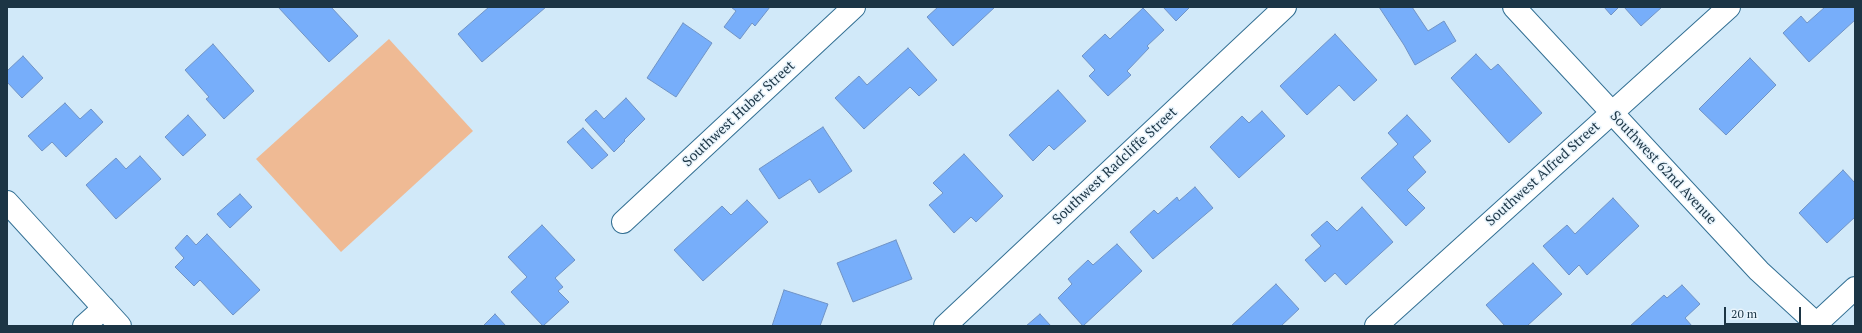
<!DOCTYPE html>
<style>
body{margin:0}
#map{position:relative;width:1862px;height:333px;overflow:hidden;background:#d1e9f9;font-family:"PT Serif",serif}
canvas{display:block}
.frame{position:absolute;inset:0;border:8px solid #1c3545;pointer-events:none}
.scale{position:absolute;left:1724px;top:307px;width:77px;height:18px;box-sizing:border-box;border:2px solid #1c3545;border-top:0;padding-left:5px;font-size:12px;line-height:14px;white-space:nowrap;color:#1c3545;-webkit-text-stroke:3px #e8f4fc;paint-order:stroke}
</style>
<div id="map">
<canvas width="1862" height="333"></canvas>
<div class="frame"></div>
<div class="scale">20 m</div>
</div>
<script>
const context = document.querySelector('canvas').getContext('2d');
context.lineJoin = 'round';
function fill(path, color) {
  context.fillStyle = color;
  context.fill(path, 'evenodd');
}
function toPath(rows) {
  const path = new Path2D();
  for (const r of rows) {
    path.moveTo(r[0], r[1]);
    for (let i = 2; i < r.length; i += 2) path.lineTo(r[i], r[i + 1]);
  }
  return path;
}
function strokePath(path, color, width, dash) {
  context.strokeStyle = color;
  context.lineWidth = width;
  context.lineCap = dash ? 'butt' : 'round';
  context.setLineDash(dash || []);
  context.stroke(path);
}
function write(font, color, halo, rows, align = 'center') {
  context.font = font + ' "PT Serif",serif';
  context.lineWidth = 3;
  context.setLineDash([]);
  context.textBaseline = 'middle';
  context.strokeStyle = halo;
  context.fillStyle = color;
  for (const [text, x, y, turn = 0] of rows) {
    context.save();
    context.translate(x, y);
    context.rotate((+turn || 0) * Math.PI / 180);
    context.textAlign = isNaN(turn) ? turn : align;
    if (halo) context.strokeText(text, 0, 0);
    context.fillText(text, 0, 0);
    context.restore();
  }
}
fill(toPath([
 [389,39,473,131,341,252,256,159]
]), '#efba94');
const building = toPath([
 [278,7,331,7,358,36,329,62,278,7],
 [489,7,546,7,482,62,458,34,489,7],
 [731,7,770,7,755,26,752,23,740,39,724,27,736,11,731,7],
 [938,7,995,7,953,46,927,17,938,7],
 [1163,7,1190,7,1176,21,1163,7],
 [1379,7,1412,7,1428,31,1444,21,1456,41,1415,65,1404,45,1379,7],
 [1604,7,1619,7,1611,15,1604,7],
 [1624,7,1662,7,1641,26,1624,7],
 [1825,7,1853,7,1855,9,1855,20,1809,62,1783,33,1801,16,1807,23,1825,7],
 [1143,8,1164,30,1147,46,1149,48,1127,71,1131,75,1108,96,1089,76,1095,70,1082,56,1105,34,1110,39,1143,8],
 [683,23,712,43,676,97,647,78,683,23],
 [1335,34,1377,80,1354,101,1339,85,1307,115,1280,86,1335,34],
 [213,44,254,91,224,119,206,99,209,97,185,70,213,44],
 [908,48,937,80,919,96,910,87,864,129,835,98,859,76,867,85,908,48],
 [1476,54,1491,70,1498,64,1542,113,1509,143,1451,78,1476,54],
 [23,56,43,78,22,98,7,82,7,71,23,56],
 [1750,58,1776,85,1726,135,1699,109,1750,58],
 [1058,90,1086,121,1054,150,1049,145,1033,161,1009,135,1058,90],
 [626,98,645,119,624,140,625,141,614,152,585,120,596,110,604,119,626,98],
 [65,103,80,119,91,109,103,122,66,157,52,142,42,151,28,136,65,103],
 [1262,111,1285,136,1239,178,1210,147,1242,116,1249,123,1262,111],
 [188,115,206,135,183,156,165,137,188,115],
 [1407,115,1431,141,1413,157,1426,172,1407,190,1425,208,1406,226,1361,178,1398,144,1388,133,1407,115],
 [823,127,852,171,819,193,810,179,779,199,759,169,823,127],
 [583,128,608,155,592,169,567,142,583,128],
 [964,154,1003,196,976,222,971,217,954,233,929,205,943,193,933,183,964,154],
 [140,156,161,179,116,219,86,185,116,158,126,169,140,156],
 [1843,170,1855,183,1855,217,1827,243,1799,213,1843,170],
 [1195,187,1213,208,1153,259,1130,232,1154,210,1158,214,1177,197,1179,201,1195,187],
 [240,194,252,207,230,228,217,214,240,194],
 [1613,198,1639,226,1587,275,1579,265,1569,275,1543,246,1567,225,1575,234,1613,198],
 [747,200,768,222,703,281,674,250,722,206,731,215,747,200],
 [1362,207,1393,242,1346,285,1335,273,1325,282,1305,260,1321,246,1311,235,1327,221,1337,231,1362,207],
 [542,225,575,260,555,278,563,287,558,291,569,302,543,326,511,292,527,277,508,257,542,225],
 [207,234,260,290,233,315,200,280,194,286,175,267,184,258,175,248,187,235,196,245,207,234],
 [896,240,912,279,853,302,837,263,896,240],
 [1117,244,1142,271,1083,326,1058,298,1072,284,1068,279,1088,260,1093,265,1117,244],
 [1533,263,1562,294,1527,326,1505,326,1486,305,1533,263],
 [1276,284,1299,309,1281,326,1231,326,1276,284],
 [1682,285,1700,304,1685,318,1692,326,1630,326,1664,295,1667,298,1682,285],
 [784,290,828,304,820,326,772,326,784,290],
 [495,314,506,326,483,326,495,314],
 [1040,314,1051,326,1026,326,1040,314]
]);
fill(building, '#77aefa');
strokePath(building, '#7093c5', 1);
const minor = toPath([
 [7,202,120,326],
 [623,222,854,7],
 [84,326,104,308],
 [945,326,1285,7],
 [1376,326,1729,7],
 [1814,326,1855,288]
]);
const tertiary = toPath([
 [1514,7,1759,271,1819,326]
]);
strokePath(minor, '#326f93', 24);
strokePath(tertiary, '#326f93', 24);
strokePath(minor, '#fff', 22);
strokePath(tertiary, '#fff', 22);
write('14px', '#1c3545', '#e8f4fc', [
 ["Southwest Huber Street",739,114,-43],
 ["Southwest Radcliffe Street",1115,166,-43],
 ["Southwest 62nd Avenue",1663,168,47],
 ["Southwest Alfred Street",1543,174,-42]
]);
</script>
